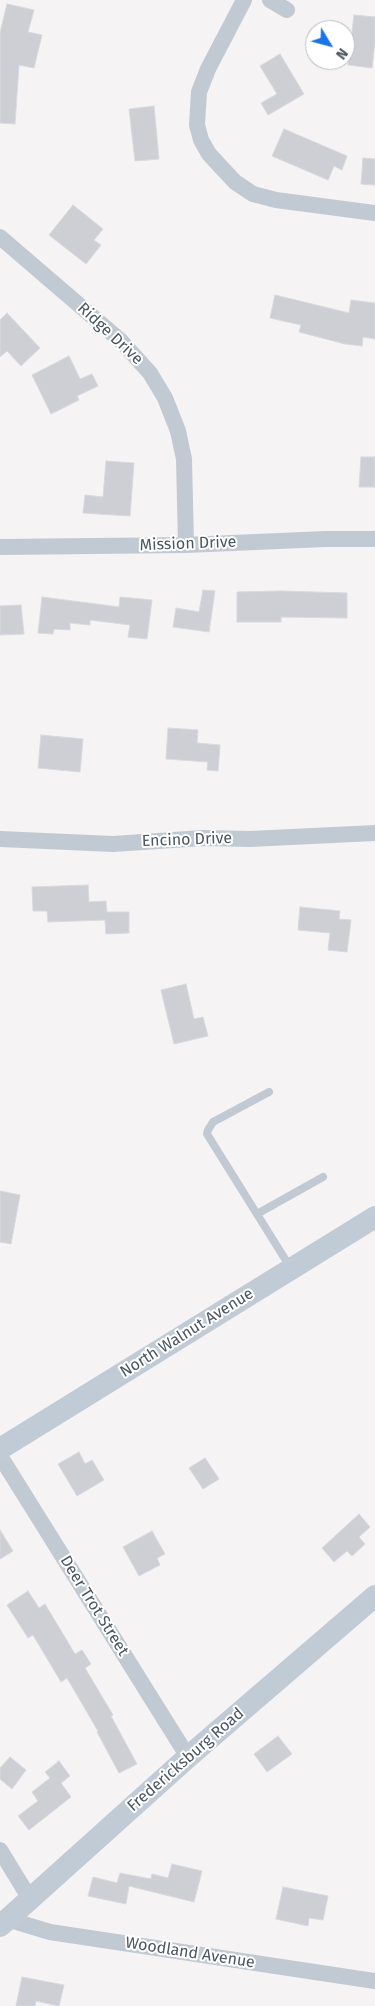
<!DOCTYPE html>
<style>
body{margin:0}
#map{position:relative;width:375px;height:2006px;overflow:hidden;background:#f5f3f3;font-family:"Fira Sans",sans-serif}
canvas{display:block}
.north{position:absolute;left:305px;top:20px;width:50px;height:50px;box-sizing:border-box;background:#fff;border:1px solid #b7bbc0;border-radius:50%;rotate:127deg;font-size:14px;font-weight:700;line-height:20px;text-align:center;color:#4a5661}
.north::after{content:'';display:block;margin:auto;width:18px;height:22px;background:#1a73e8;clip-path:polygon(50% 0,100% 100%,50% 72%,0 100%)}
</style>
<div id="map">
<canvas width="375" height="2006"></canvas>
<div class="north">N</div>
</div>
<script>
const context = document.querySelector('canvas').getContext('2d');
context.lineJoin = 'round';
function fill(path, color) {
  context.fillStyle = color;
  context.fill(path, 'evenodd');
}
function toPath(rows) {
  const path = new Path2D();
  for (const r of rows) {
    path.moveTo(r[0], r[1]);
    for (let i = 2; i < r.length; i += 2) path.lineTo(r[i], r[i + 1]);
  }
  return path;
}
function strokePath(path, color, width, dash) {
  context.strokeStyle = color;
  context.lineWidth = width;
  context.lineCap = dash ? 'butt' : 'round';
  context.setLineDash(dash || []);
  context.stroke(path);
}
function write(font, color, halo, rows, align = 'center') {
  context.font = font + ' "Fira Sans",sans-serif';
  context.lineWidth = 4;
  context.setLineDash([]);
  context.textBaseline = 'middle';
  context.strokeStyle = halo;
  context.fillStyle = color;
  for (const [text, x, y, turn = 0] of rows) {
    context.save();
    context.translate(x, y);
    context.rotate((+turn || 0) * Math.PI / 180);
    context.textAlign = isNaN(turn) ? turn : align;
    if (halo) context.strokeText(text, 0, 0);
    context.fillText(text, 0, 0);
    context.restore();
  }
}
const building = toPath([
 [7,4,34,10,28,32,42,35,34,68,19,65,15,124,0,123,0,33,7,4],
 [354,15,375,17,375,42,372,68,348,65,354,15],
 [280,54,304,94,268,115,261,103,277,94,260,66,280,54],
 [154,106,159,159,135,161,129,109,154,106],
 [284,129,347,156,342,170,334,166,328,180,272,156,284,129],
 [363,158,375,159,375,185,361,184,363,158],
 [73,205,103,229,94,240,101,245,86,264,49,235,73,205],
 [275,295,349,313,351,300,375,303,375,339,363,337,362,346,345,344,299,332,301,325,270,318,275,295],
 [7,313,40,348,21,366,7,351,0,357,0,320,7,313],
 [69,356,80,379,92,374,98,386,77,396,79,400,51,414,32,375,69,356],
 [361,457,375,457,375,487,359,487,361,457],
 [106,461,134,463,130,516,83,513,85,495,103,497,106,461],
 [203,590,215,591,209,632,173,627,176,608,199,612,203,590],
 [281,591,347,593,347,618,281,617,281,622,237,622,237,592,281,591],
 [42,597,119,607,120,597,152,600,147,639,128,637,130,625,90,620,90,625,70,623,70,630,54,629,53,634,38,633,42,597],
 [21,605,24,634,0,635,0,606,21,605],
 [168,728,198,730,197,743,220,745,218,771,207,770,208,762,166,759,168,728],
 [41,735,83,739,80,772,38,768,41,735],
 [88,885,89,902,106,901,107,912,129,912,129,933,106,934,105,920,48,922,47,911,33,911,32,887,88,885],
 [300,907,340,911,339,919,351,920,347,952,328,950,330,933,298,930,300,907],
 [186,984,194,1019,203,1017,208,1036,174,1044,161,990,186,984],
 [0,1191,20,1195,11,1244,0,1242,0,1191],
 [79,1452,85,1464,92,1460,104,1480,77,1496,58,1464,79,1452],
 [205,1458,219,1479,203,1489,189,1468,205,1458],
 [359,1514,370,1527,359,1537,365,1544,352,1556,347,1551,334,1562,322,1548,359,1514],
 [0,1530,13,1551,0,1559,0,1530],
 [152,1531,165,1554,157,1558,160,1565,139,1576,123,1547,152,1531],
 [28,1591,39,1608,45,1604,75,1654,82,1650,91,1664,85,1668,113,1715,111,1716,137,1764,119,1773,97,1732,98,1731,67,1678,61,1682,33,1635,28,1638,7,1605,28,1591],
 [278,1736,292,1754,267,1772,254,1754,278,1736],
 [10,1757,26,1770,12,1789,0,1779,0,1768,10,1757],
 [59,1761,70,1776,61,1783,71,1797,29,1830,18,1816,38,1801,32,1792,50,1778,45,1772,59,1761],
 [172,1864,202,1871,194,1902,129,1886,126,1904,88,1896,93,1877,117,1883,120,1873,151,1879,152,1874,168,1878,172,1864],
 [283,1887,328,1896,323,1920,309,1918,308,1926,276,1919,283,1887],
 [22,1977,64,1985,59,2006,36,2001,35,2006,16,2006,22,1977]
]);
fill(building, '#cdcfd5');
strokePath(building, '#d7d9de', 1);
strokePath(toPath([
 [269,1092,213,1122,208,1130,207,1134,290,1267],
 [257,1214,323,1177]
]), '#c1cad2', 8);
strokePath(toPath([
 [244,0,208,69,199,92,197,125,201,140,209,154,235,182,253,194,276,200,375,213],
 [270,0,287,10],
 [0,237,121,341,150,373,165,398,178,431,184,459,186,545],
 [0,547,186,545,325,539,375,539],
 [0,839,113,844,203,838,250,839,375,833],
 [0,1456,188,1757],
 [0,1850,30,1899],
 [7,1919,50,1932,375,1981]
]), '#c1cad2', 16);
strokePath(toPath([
 [0,1449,375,1217],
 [0,1926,188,1757,375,1596]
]), '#c1cbd6', 22);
write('16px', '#4a5661', '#fff', [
 ["Ridge Drive",110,334,43],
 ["Mission Drive",188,544,-2],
 ["Encino Drive",187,840,-2],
 ["North Walnut Avenue",187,1333,-32],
 ["Deer Trot Street",94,1606,58],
 ["Fredericksburg Road",186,1760,-41],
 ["Woodland Avenue",190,1953,9]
]);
</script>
